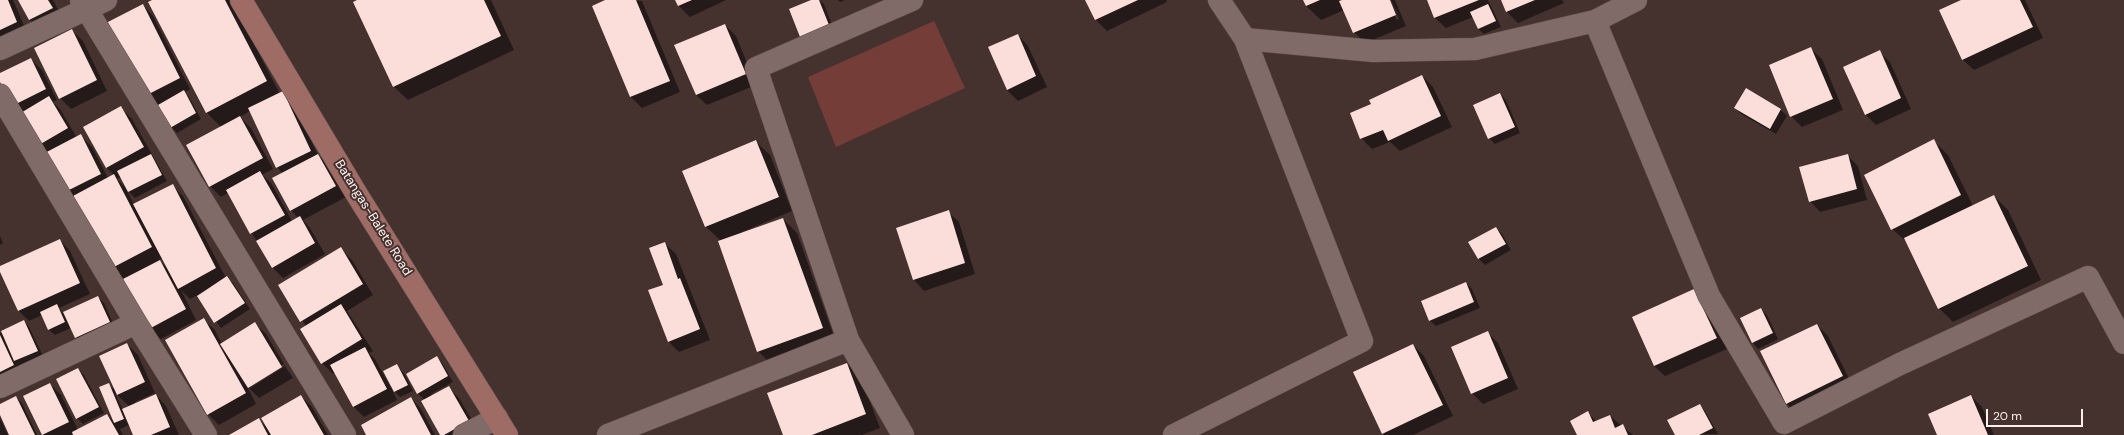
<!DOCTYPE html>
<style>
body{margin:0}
#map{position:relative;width:2124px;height:435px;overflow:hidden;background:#45322f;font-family:"DM Sans",sans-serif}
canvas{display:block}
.scale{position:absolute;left:1986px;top:409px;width:97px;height:18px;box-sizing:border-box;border:2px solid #fcefed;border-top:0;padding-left:5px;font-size:12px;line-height:14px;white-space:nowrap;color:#fcefed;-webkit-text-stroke:3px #45322f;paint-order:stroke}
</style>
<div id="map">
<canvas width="2124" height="435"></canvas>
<div class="scale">20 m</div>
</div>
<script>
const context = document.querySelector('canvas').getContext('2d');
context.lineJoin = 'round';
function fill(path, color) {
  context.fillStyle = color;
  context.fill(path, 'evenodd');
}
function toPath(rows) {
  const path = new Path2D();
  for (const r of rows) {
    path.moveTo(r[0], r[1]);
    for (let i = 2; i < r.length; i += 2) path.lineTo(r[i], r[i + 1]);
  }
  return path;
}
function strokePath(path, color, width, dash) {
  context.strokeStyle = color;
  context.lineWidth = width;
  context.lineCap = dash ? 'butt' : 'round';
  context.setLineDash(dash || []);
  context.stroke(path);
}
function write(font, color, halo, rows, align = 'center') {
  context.font = font + ' "DM Sans",sans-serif';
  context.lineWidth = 4;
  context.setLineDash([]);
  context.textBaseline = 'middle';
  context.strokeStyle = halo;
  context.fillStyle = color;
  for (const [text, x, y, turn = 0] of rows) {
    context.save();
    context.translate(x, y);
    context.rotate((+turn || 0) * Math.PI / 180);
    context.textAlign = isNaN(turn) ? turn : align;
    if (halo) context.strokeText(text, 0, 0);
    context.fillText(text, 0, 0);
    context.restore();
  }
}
fill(toPath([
 [934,21,965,88,836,147,808,77]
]), '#753d37');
fill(toPath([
 [0,0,13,0,27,33,0,45],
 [20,0,53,0,63,19,40,30,29,19],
 [154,0,231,0,280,94,282,93,293,103,318,155,329,166,346,197,303,220,310,228,325,254,283,278,272,267,228,193,221,197,210,186,221,127,207,113],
 [250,111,277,167,283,174,291,210,298,218,292,221,271,183,262,175,273,169,251,128,240,117],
 [360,0,491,0,514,50,408,100,393,86],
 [608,0,642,1,680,92,642,108,631,97,593,6],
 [676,0,726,0,690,17,679,6],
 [814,0,819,0,824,4,834,30,806,42],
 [838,0,845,0,840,2],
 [1086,0,1166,0,1167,2,1107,31,1096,20],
 [1304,0,1388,0,1397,20,1399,19,1391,0,1395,0,1406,26,1365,43,1354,32,1344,10,1321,20,1306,6],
 [1428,0,1488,0,1501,27,1484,34,1478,29,1473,17,1446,28,1435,18],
 [1502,0,1562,0,1564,3,1518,23,1507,12],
 [1964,0,2025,0,2043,38,1974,70,1963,60,1941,11],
 [143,5,153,16,190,89,184,93,189,97,201,119,177,133,171,127,159,105,153,109,142,98],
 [725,25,736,36,756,85,707,105,696,95],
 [72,30,83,41,107,91,71,109,60,98],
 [1018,35,1028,46,1047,87,1018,101,1007,90],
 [1811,49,1822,59,1843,110,1802,127,1791,116],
 [1879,52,1890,62,1911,109,1876,125,1865,114],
 [31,59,42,70,57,100,53,102,60,109,77,138,81,136,92,147,108,178,114,175,107,168,85,128,121,108,132,119,167,181,135,198,127,190,134,205,172,185,183,196,226,278,233,283,250,309,221,328,198,297,202,293,190,299,181,290,196,320,161,339,150,328,125,280,113,268,70,206,0,80,0,75],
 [121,177,127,189,117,179],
 [163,258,169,270,159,260],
 [1422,76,1433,87,1452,127,1400,151,1390,142,1372,149,1361,138,1372,104],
 [1746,89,1781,110,1787,116,1776,134,1741,114,1735,108],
 [1500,94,1506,100,1520,133,1495,144,1489,138],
 [755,141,770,155,792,211,742,232,743,234,783,219,797,233,836,342,772,365,758,351,721,241,706,227,683,171],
 [1934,141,1948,155,1973,206,1994,196,2008,210,2041,280,1953,322,1939,308,1907,242,1892,229],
 [1847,155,1858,166,1867,200,1820,212,1810,201],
 [948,212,959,222,975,274,924,291,914,280],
 [1496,228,1502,234,1511,250,1485,265,1479,259,1470,243],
 [0,236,3,243,0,245],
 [60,240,70,251,90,294,59,308,63,313,98,297,104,303,115,328,82,343,76,337,71,328,55,335,49,330,42,315,29,321,18,310,0,270,0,267],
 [665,244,676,254,710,340,679,352,668,341,664,286],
 [341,249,352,260,373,295,347,311,373,351,369,353,375,359,391,388,397,365,405,375,436,357,442,363,453,382,431,394,432,396,448,387,459,398,479,432,474,435,441,435,425,400,417,393,407,375,405,375,413,391,400,397,392,389,397,400,364,417,353,406,335,373,333,374,322,363,306,326,280,285],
 [1466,283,1472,289,1480,308,1436,326,1430,321,1422,301],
 [1694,291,1705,301,1727,349,1665,376,1654,366],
 [1761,309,1767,315,1778,339,1758,349,1753,343,1741,319],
 [204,320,215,330,222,344,255,324,266,334,284,364,250,386,250,388,285,366,293,378,259,398,247,386,256,404,219,425,208,414],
 [24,321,29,327,43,356,0,387,0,332,4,336],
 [1817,325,1828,336,1853,387,1798,414,1787,404],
 [1487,332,1498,343,1518,389,1483,404,1472,393],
 [127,344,138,355,155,393,135,402,135,404,156,395,166,406,179,435,134,435,129,425,120,429,123,435,43,435,50,384,61,395,78,430,107,415,116,423,100,388,108,384,116,391],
 [115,393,130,407,123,410],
 [1413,345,1424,356,1453,416,1413,435,1384,435,1383,433],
 [847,364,861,378,880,428,862,435,784,435],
 [78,369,84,375,104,413,83,424,77,418],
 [301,396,312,407,328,435,231,435,259,420,267,428],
 [1971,396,1982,407,1994,435,1938,435],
 [16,397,22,403,37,435,11,435,0,413,0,405],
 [411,398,421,409,435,435,367,435],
 [1700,405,1705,411,1718,434,1676,435],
 [1588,413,1597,422,1610,416,1633,435,1578,435],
 [0,418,8,435,0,435]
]), '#0007');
fill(toPath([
 [0,0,8,0,17,22,0,30],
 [18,0,48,0,53,8,29,20],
 [152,0,225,0,267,81,206,113,148,2],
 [357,0,484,0,501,36,393,87,353,2],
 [605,0,636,0,670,81,630,97,592,6],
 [675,0,692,0,678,6],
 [811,0,819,0,829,25,800,37,789,9],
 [1085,0,1138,0,1095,20],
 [1303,0,1320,0,1306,6],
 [1342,0,1390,0,1396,15,1353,33,1339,1],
 [1427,0,1479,0,1434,18],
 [1501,0,1535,0,1506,12],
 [1961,0,2020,0,2033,27,1962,60,1939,10],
 [143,4,180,78,141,98,104,24],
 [1488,4,1496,21,1478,29,1470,12],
 [725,24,746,74,696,95,674,45],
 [72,29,97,80,59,99,34,48],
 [1018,34,1036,76,1007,90,988,47],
 [1811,47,1833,99,1790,117,1769,65],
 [1880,50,1901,98,1865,115,1843,67],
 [31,58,46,89,12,106,0,82,0,73],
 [1422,75,1441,116,1388,141,1383,130,1360,139,1350,113,1371,104,1369,100],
 [1746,88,1781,109,1770,129,1734,108],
 [184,90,196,113,170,128,158,105],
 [283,91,311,151,276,168,248,108],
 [1500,93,1515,127,1488,139,1473,105],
 [49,96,68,128,32,149,14,117],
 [121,106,144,147,106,168,83,127],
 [240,116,263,158,209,187,186,145],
 [81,134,101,174,59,195,39,156],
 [1934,139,1961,195,1891,230,1864,175],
 [756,140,779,197,705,227,682,171],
 [151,154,162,175,128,192,117,171],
 [318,154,336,186,290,211,272,178],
 [1848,154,1857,189,1809,202,1799,167],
 [260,171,285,215,250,234,226,190],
 [114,174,152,247,112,268,73,196],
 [173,184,216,268,178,289,133,204],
 [1994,195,2028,266,1938,309,1904,238],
 [949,210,965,263,913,280,896,228],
 [300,216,315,243,272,268,256,241],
 [783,218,823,328,757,352,718,241],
 [1496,227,1506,244,1478,259,1468,242],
 [60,239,80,283,18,311,0,272,0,266],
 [665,242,678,279,680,278,700,329,668,342,648,290,663,285,649,248],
 [341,247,363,284,300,322,278,285],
 [160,260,186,309,149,329,123,279],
 [227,276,245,303,214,323,197,296],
 [1466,282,1474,302,1429,321,1421,301],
 [1694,289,1717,338,1654,366,1632,317],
 [98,296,110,322,75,338,63,312],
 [57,304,65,322,48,330,40,312],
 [341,304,362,339,321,364,300,329],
 [1761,308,1773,333,1752,343,1740,318],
 [204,318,246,393,207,415,165,340],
 [24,320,38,351,14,361,1,331],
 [255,322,282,367,248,388,220,344],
 [1817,324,1843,376,1786,404,1760,351],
 [1488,331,1508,378,1471,394,1451,347],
 [0,335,14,365,0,372],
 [127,343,145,382,117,395,99,356],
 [1413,344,1443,405,1382,434,1353,372],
 [365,347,387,389,353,407,330,365],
 [437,356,448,376,417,394,406,374],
 [847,363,866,414,812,435,783,435,767,393],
 [397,364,408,385,394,392,383,371],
 [78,368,99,407,76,419,56,379],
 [50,383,69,422,42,435,23,396],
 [109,383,124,419,114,423,99,387],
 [449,386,469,421,444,435,440,435,421,401],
 [156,394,170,427,151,435,133,435,122,409],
 [301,395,324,435,271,435,261,418],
 [1971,395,1988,435,1937,435,1928,414],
 [16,396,35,435,9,435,0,415,0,404],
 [411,397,431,435,366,435,361,425],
 [1700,404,1713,428,1699,435,1675,435,1667,420],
 [1588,411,1593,422,1610,415,1615,428,1623,424,1628,435,1577,435,1570,421],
 [107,414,119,435,73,435,72,432],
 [259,418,268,435,229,435]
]), '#fbddd9');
const minor = toPath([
 [81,0,345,435],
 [1595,21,1636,0],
 [1245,39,1373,51,1475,49,1595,21,1709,296,1784,423,1900,364,2088,277,2124,343],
 [0,49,106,0],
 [0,95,136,323,206,435],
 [0,387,136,323],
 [464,435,497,418],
 [608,435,848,340],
 [903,435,848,340,756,68,912,0],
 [1174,435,1362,341,1245,39,1219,0]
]);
const secondary = toPath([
 [241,0,356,193,507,435]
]);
strokePath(minor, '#61514f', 23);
strokePath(secondary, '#61514f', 23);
strokePath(minor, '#816b68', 22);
strokePath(secondary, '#9f6b65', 22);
write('13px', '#fcefed', '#45322f', [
 ["Batangas-Balete Road",373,218,58]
]);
</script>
